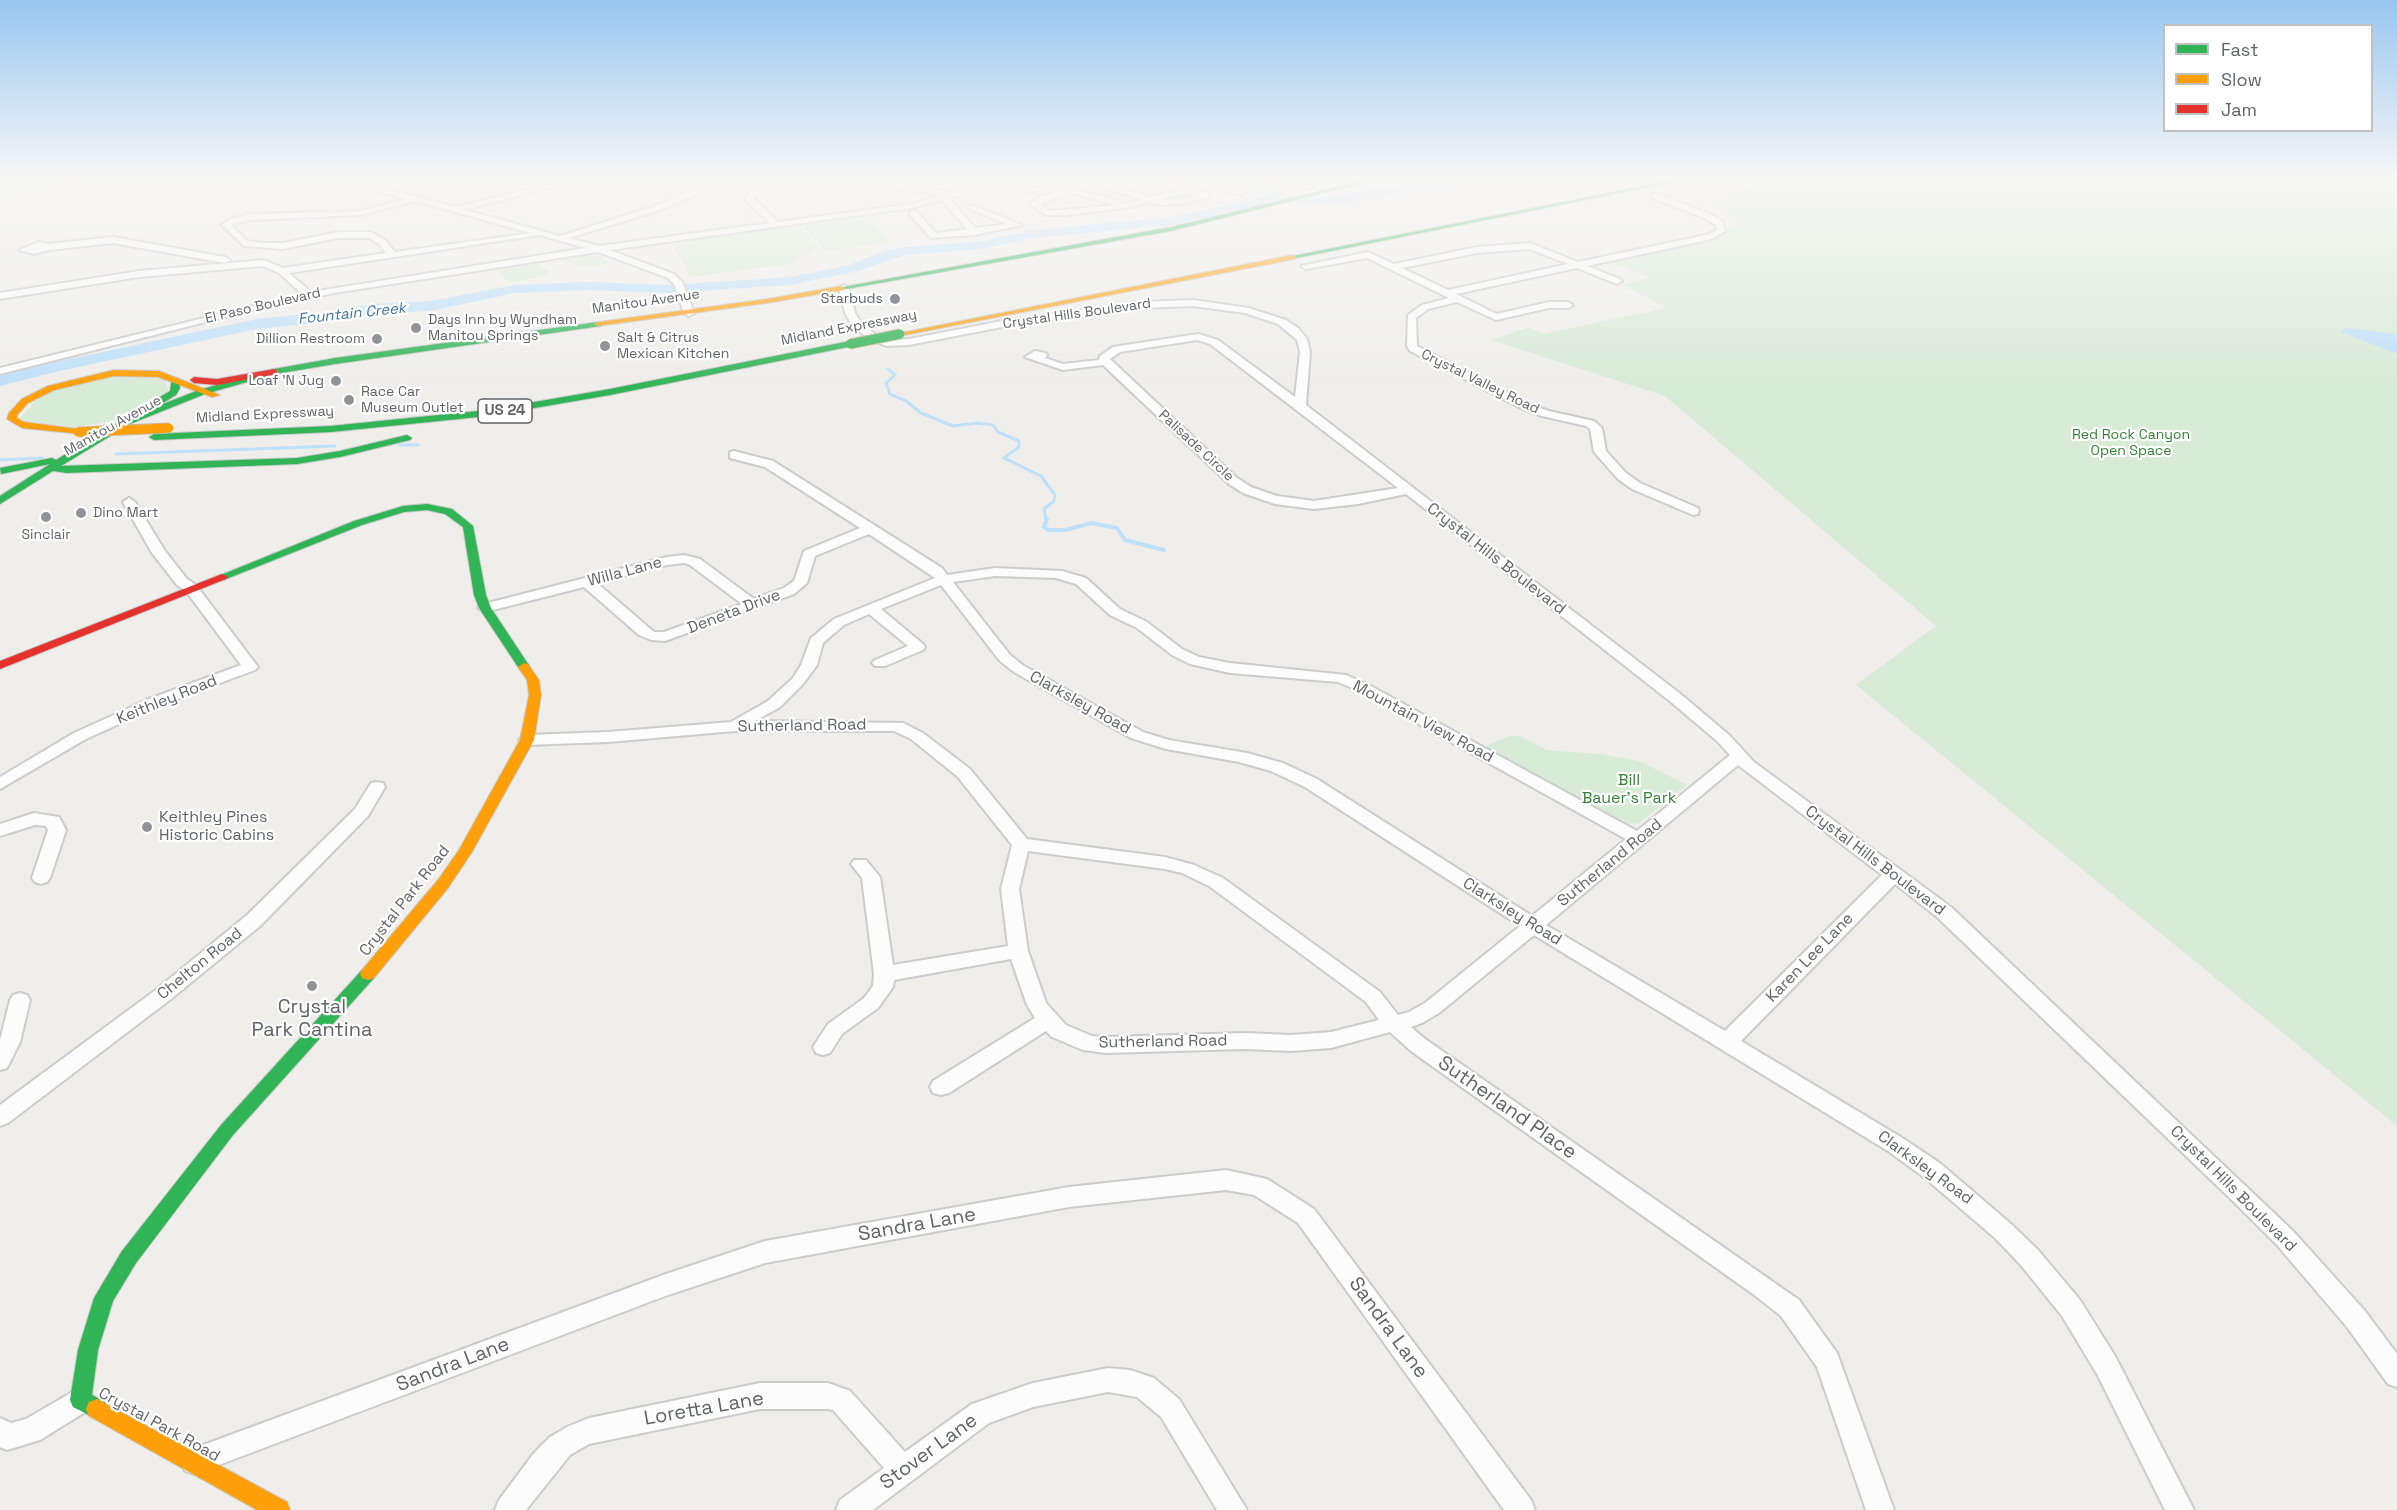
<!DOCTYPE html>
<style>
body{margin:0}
#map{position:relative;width:2397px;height:1510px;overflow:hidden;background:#efeeea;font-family:"Space Grotesk",sans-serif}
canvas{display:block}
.legend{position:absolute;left:2163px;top:24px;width:210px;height:108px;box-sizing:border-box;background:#fff;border:2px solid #bfc1c3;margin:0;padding:8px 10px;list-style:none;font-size:18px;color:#5f6368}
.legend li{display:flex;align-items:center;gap:12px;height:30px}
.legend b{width:30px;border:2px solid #bfc1c3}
</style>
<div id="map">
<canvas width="2397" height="1510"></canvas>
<ul class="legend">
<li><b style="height:8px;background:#30b455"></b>Fast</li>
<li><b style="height:8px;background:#ff9f0a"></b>Slow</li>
<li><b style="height:8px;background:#e5322d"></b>Jam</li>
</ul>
</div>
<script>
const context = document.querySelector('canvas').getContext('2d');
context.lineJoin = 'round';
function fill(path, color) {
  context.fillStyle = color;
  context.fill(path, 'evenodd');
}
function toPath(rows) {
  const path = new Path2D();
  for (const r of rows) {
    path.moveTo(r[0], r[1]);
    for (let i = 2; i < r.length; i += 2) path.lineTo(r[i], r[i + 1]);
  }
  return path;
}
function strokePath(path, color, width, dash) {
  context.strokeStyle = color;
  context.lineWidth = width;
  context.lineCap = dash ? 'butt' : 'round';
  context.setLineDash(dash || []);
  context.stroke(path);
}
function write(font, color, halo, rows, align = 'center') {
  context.font = font + ' "Space Grotesk",sans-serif';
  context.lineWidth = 4.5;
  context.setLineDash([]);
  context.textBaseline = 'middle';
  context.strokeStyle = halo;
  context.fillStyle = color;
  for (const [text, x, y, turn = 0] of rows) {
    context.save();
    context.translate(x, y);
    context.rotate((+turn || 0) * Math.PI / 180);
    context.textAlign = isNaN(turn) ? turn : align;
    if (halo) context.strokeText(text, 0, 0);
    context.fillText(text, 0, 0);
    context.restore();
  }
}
fill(toPath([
 [0,177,110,177,0,195],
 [1788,177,2397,177,2397,1126,1856,685,1936,626,1665,396,1491,340,1529,327,1543,334,1667,308,1623,285,1649,277,1609,261,1721,236,1738,221,1715,201],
 [866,217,891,242,826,251,803,226],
 [799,225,818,247,791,264,691,277,672,245,678,242],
 [599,255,610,263,589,268,564,261,571,257],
 [537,263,552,274,510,283,496,271],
 [111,376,164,379,169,392,125,417,101,423,73,427,18,420,42,394],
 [1509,736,1520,736,1547,750,1599,754,1639,761,1687,785,1638,824,1627,823,1484,747]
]), '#d8ebd6');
fill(toPath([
 [2346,328,2397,334,2397,354,2341,332]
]), '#bfe0f9');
strokePath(toPath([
 [1211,177,1219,179],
 [1228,181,1277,194,1279,198]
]), '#bfe0f9', 2);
strokePath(toPath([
 [888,369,895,375,886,383,890,394,906,401,921,413,953,426,977,423,993,425,998,432,1019,441,1019,447,1004,458,1041,476,1055,495,1054,501,1044,509,1046,521],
 [400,445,418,445],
 [116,454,335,446],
 [0,460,42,458]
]), '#bfe0f9', 3);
strokePath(toPath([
 [1047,519,1044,527,1048,530,1066,530,1091,523,1117,528,1125,540,1164,550]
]), '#bfe0f9', 4);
fill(toPath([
 [1468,177,1496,177,1490,181,1334,204,1275,202,1171,225,1033,238,982,249,905,255,858,271,790,285,667,293,588,290,515,293,430,311,371,314,325,322,257,329,59,371,0,386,0,376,51,363,257,319,325,312,371,304,430,301,515,285,588,282,667,285,790,277,849,265,884,251,905,247,982,241,1033,230,1171,217,1275,194,1334,196,1468,177]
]), '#bfe0f9');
const street = toPath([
 [224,177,292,177,288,179,228,179,224,177],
 [304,177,322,177,369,184,456,207,578,177,590,177,465,210,560,236,652,207,715,181,748,177,767,177,720,185,658,211,569,238,599,246,770,223,746,201,745,196,774,177,783,177,753,198,778,222,911,204,943,195,815,179,811,177,834,177,918,186,953,192,984,177,993,177,966,194,949,198,975,228,1007,224,969,209,968,207,972,205,1022,225,974,235,931,238,910,215,910,211,916,211,936,233,967,229,942,200,911,208,610,250,674,274,683,283,694,313,689,316,684,313,674,284,668,278,598,252,334,293,253,310,0,374,0,368,302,294,279,273,263,266,139,277,0,299,0,293,139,271,264,260,283,268,386,253,379,244,369,238,338,238,283,249,244,246,222,225,230,219,251,214,361,211,406,199,368,188,304,177],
 [415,201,531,233,395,252,385,240,371,232,338,232,283,243,263,243,247,241,231,225,251,220,361,215,415,201],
 [539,235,586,248,311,292,289,273,539,235],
 [998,177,1007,177,1006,180,1030,189,1052,184,1056,186,1030,193,1000,184,996,179,998,177],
 [1055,177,1066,177,1073,180,1069,182,1055,177],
 [1106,177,1119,177,1102,182,1151,197,1177,190,1131,177,1143,177,1188,188,1225,177,1235,177,1219,185,1246,193,1242,195,1212,187,1198,191,1208,193,1208,197,1187,203,1162,205,1151,202,1132,207,1065,215,1046,215,1030,204,1037,198,1106,177],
 [1093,184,1142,200,1122,204,1121,201,1078,190,1093,184],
 [1073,193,1115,205,1051,211,1040,204,1073,193],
 [1186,193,1196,195,1186,199,1160,200,1186,193],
 [1250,177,1262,177,1296,186,1310,185,1314,187,1296,190,1250,177],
 [1596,177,1607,177,1611,179,1607,181,1596,177],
 [1652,194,1658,194,1710,214,1723,222,1725,231,1712,239,1587,266,1620,279,1622,281,1617,284,1577,268,1456,294,1497,314,1549,302,1568,302,1573,305,1568,308,1549,308,1496,320,1457,302,1428,309,1416,318,1417,346,1531,405,1549,411,1594,421,1602,428,1606,451,1626,473,1640,483,1698,508,1699,511,1698,514,1693,515,1632,489,1618,479,1594,452,1590,429,1586,426,1542,416,1523,409,1410,351,1407,346,1408,315,1422,305,1449,298,1367,258,1306,269,1301,266,1368,252,1394,264,1477,247,1530,243,1578,262,1706,235,1717,230,1716,225,1704,218,1652,198,1652,194],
 [1529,249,1568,264,1448,290,1402,268,1477,253,1529,249],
 [113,237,225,257,230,260,225,263,113,243,49,250,34,254,19,250,39,242,48,244,113,237],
 [844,285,849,288,855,313,860,321,876,335,888,340,909,339,1002,321,1140,302,1193,300,1249,308,1286,320,1298,328,1307,339,1310,352,1306,405,1683,696,1729,735,1754,762,1951,907,2293,1231,2365,1311,2397,1354,2397,1387,2388,1384,2347,1327,2277,1245,2234,1202,1937,917,1895,884,1741,1041,1904,1139,1941,1164,2011,1224,2038,1250,2080,1300,2115,1356,2194,1510,2165,1510,2097,1374,2062,1316,2020,1264,1995,1238,1925,1178,1888,1151,1534,935,1439,1013,1422,1023,1411,1027,1425,1039,1799,1300,1837,1353,1894,1510,1866,1510,1817,1367,1781,1316,1753,1294,1411,1051,1390,1032,1331,1048,1291,1051,1245,1049,1106,1053,1083,1050,1052,1037,1046,1031,949,1093,941,1095,933,1093,930,1087,933,1081,1035,1018,1027,1005,1011,959,894,980,893,987,878,1008,842,1034,830,1053,823,1055,816,1053,813,1047,828,1024,864,998,873,986,874,974,862,878,851,864,854,860,866,860,880,877,893,965,1008,946,1001,889,1012,845,958,777,911,739,894,731,735,731,608,742,527,745,519,740,527,735,608,732,731,722,768,701,793,678,801,665,811,638,834,619,935,578,869,534,815,556,807,583,794,594,665,641,651,640,639,635,584,587,485,612,478,608,480,605,667,557,684,555,700,559,754,599,784,588,794,581,804,551,860,528,765,467,730,458,730,452,734,451,773,461,942,568,947,575,995,568,1062,571,1086,578,1120,609,1147,622,1182,649,1199,657,1230,663,1346,675,1367,684,1637,831,1730,755,1717,741,1671,702,1406,494,1358,504,1314,509,1275,504,1243,493,1229,484,1103,365,1063,370,1025,357,1035,351,1046,353,1047,355,1045,358,1063,364,1099,360,1100,356,1113,347,1198,334,1218,340,1295,397,1300,352,1297,340,1278,324,1245,313,1193,306,1140,308,1002,327,909,345,887,346,868,339,852,325,845,313,839,288,844,285],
 [1197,340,1210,344,1398,488,1314,501,1277,496,1251,487,1237,478,1110,359,1120,352,1197,340],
 [684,563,690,565,742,604,664,632,654,632,597,583,667,565,684,563],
 [995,576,1056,578,1076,584,1110,615,1137,628,1172,655,1190,664,1230,673,1338,682,1357,690,1626,839,1532,916,1317,779,1283,763,1247,753,1169,740,1143,732,1024,666,1010,655,953,582,995,576],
 [941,585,1000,661,1014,672,1131,738,1166,749,1239,762,1271,771,1305,787,1520,926,1425,1003,1409,1012,1398,1015,1380,992,1223,878,1194,865,1165,857,1027,839,970,769,923,733,903,723,755,721,780,707,803,684,817,665,823,643,844,625,869,614,908,646,875,660,872,663,875,666,885,666,923,650,925,647,923,644,881,609,941,585],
 [1738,765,1882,875,1725,1031,1546,925,1738,765],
 [1028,851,1165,869,1182,873,1209,886,1366,1002,1379,1020,1331,1032,1291,1035,1245,1033,1106,1037,1092,1036,1066,1025,1046,1003,1028,951,1019,889,1028,851],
 [129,498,135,502,165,551,187,579,196,585,258,667,255,670,161,705,86,739,0,789,0,777,74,733,149,699,241,665,186,591,177,585,152,553,123,502,129,498],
 [377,782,383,783,385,787,368,816,260,926,171,999,8,1123,0,1126,0,1105,157,989,246,916,355,809,371,783,377,782],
 [34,813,59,817,66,830,50,878,47,882,41,884,35,882,32,878,48,830,46,826,35,825,0,836,0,824,34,813],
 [20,993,27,995,30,1000,20,1042,7,1068,0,1070,0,1040,10,1000,13,995,20,993],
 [1226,1170,1267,1179,1314,1209,1531,1500,1535,1510,1504,1510,1298,1223,1254,1195,1226,1190,1069,1207,765,1263,668,1295,195,1474,185,1471,181,1461,185,1451,195,1448,666,1274,765,1241,1069,1187,1226,1170],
 [1108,1368,1130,1370,1154,1378,1179,1399,1247,1510,1217,1510,1161,1417,1137,1397,1108,1392,1033,1407,989,1423,873,1510,836,1510,840,1500,884,1468,833,1410,828,1409,760,1409,589,1444,570,1455,526,1510,495,1510,499,1500,534,1453,550,1437,567,1427,589,1418,760,1383,828,1383,850,1391,905,1452,972,1404,1033,1383,1108,1368],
 [81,1387,90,1391,94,1400,90,1409,40,1440,7,1450,0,1447,0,1418,11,1423,26,1419,81,1387]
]);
const fast = toPath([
 [1378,177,1388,177,1171,231,841,290,837,288,1171,227,1378,177],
 [1688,177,1699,177,1292,259,1288,257,1688,177],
 [598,322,602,324,601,326,335,364,275,374,205,394,130,424,61,466,297,458,340,451,407,435,412,438,410,440,340,457,297,464,67,473,53,471,0,504,0,496,50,464,1,474,0,468,52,458,56,460,170,391,172,378,178,378,180,388,176,395,158,406,199,390,274,369,335,358,598,322],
 [850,341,853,342,853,346,610,395,488,416,331,432,154,440,149,437,154,434,331,426,488,410,610,389,850,341],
 [427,504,452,509,473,526,486,595,491,608,530,667,528,670,520,670,479,608,474,595,463,527,445,514,427,510,404,512,362,525,226,579,222,580,216,577,354,521,403,506,427,504],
 [368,968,374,970,376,974,374,978,233,1135,136,1263,113,1301,98,1350,92,1395,105,1402,108,1409,105,1416,97,1419,73,1407,70,1400,78,1350,94,1298,122,1251,221,1125,362,970,368,968]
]);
const slow = toPath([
 [1292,255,1296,257,1295,259,900,336,896,334,1292,255],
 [841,286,845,288,844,290,767,303,598,326,594,324,598,322,767,299,841,286],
 [114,370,159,371,220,395,212,397,158,377,114,376,54,390,28,403,17,415,17,418,24,422,78,429,83,432,81,434,22,428,7,419,9,413,22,399,48,386,114,370],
 [524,663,528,664,539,680,541,695,534,740,472,852,448,888,374,978,368,980,362,978,360,974,362,970,438,880,459,850,520,740,529,695,527,680,518,667,524,663],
 [97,1399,287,1502,290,1510,257,1510,89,1416,86,1409,89,1402,97,1399]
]);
const jam = toPath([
 [274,369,277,370,277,374,217,385,194,383,190,380,194,377,217,379,274,369],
 [222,574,228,577,226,579,0,669,0,661,222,574]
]);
strokePath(street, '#cbcccc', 4);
strokePath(fast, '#cacacb', 2);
strokePath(slow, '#cacacb', 2);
strokePath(jam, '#cacacb', 2);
fill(street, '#fdfcfc');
fill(fast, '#30b455');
fill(slow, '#ff9f0a');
fill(jam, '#e5322d');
const fastBridge = toPath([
 [850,344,900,334]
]);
const slowBridge = toPath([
 [78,432,169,428]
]);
strokePath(fastBridge, '#c8b996', 11, []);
strokePath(slowBridge, '#c8b996', 11, []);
strokePath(fastBridge, '#30b455', 9);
strokePath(slowBridge, '#ff9f0a', 9);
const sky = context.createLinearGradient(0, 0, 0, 388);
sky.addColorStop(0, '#97c6ef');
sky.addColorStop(0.46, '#f8f7f6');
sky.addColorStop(1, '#f8f7f600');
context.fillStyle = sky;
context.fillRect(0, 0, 2397, 388);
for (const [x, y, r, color] of [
 [895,299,6,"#919496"],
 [416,328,6,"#919496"],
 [377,339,6,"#919496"],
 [605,346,6,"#919496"],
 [336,381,6,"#919496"],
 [349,400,6,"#919496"],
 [81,513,6,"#919496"],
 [46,517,6,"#919496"],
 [147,827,6,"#919496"],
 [312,986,6,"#919496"]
]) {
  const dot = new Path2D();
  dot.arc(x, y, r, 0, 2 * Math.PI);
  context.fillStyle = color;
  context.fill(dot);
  strokePath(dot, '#fff', 2);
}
write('14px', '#5f6368', '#fff', [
 ["Starbuds",883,299,"right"],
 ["Days Inn by Wyndham",428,320],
 ["Manitou Springs",428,336],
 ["Salt & Citrus",617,338],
 ["Mexican Kitchen",617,354],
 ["Dillion Restroom",365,339,"right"],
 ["Loaf 'N Jug",324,381,"right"],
 ["Race Car",361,392],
 ["Museum Outlet",361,408],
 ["Dino Mart",93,513],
 ["Sinclair",46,535,"center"]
], 'left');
write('14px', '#5f6368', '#fff', [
 ["Manitou Avenue",646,302,-8],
 ["El Paso Boulevard",263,306,-13],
 ["Crystal Hills Boulevard",1077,314,-8],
 ["Midland Expressway",849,328,-11],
 ["Crystal Valley Road",1480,382,26],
 ["Midland Expressway",265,415,-3],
 ["Manitou Avenue",113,426,-29],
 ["Palisade Circle",1196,446,43]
]);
write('14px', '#348238', '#fff', [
 ["Red Rock Canyon",2131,435],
 ["Open Space",2131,451]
]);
write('italic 15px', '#4174aa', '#fff', [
 ["Fountain Creek",352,314,-6]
]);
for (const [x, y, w] of [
 [505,411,54]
]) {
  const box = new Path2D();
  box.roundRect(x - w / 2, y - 12, w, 24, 4.5);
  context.fillStyle = '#fff';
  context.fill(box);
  strokePath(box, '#5f6368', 1.5);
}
write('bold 15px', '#5f6368', null, [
 ["US 24",505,411]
]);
write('16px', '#5f6368', '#fff', [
 ["Crystal Hills Boulevard",1496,559,38],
 ["Willa Lane",625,572,-15],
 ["Deneta Drive",734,612,-21],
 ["Keithley Road",167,700,-22],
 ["Clarksley Road",1080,703,29],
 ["Mountain View Road",1423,722,28],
 ["Sutherland Road",802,726,-1],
 ["Crystal Hills Boulevard",1875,861,37],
 ["Sutherland Road",1610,863,-39],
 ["Crystal Park Road",405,901,-52],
 ["Clarksley Road",1512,912,32],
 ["Karen Lee Lane",1810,958,-46],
 ["Chelton Road",200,964,-39],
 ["Sutherland Road",1163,1042,-1],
 ["Clarksley Road",1925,1168,36],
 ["Crystal Hills Boulevard",2233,1189,45],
 ["Crystal Park Road",159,1425,29]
]);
write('16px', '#348238', '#fff', [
 ["Bill",1629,781],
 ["Bauer's Park",1629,799]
]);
write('16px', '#5f6368', '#fff', [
 ["Keithley Pines",159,818],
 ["Historic Cabins",159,836]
], 'left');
write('20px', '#5f6368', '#fff', [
 ["Crystal",312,1008],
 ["Park Cantina",312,1031]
]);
write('20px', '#5f6368', '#fff', [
 ["Sutherland Place",1507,1108,35],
 ["Sandra Lane",917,1225,-10],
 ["Sandra Lane",1388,1328,54],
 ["Sandra Lane",453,1365,-21],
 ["Loretta Lane",704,1409,-10],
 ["Stover Lane",929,1452,-36]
]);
</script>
